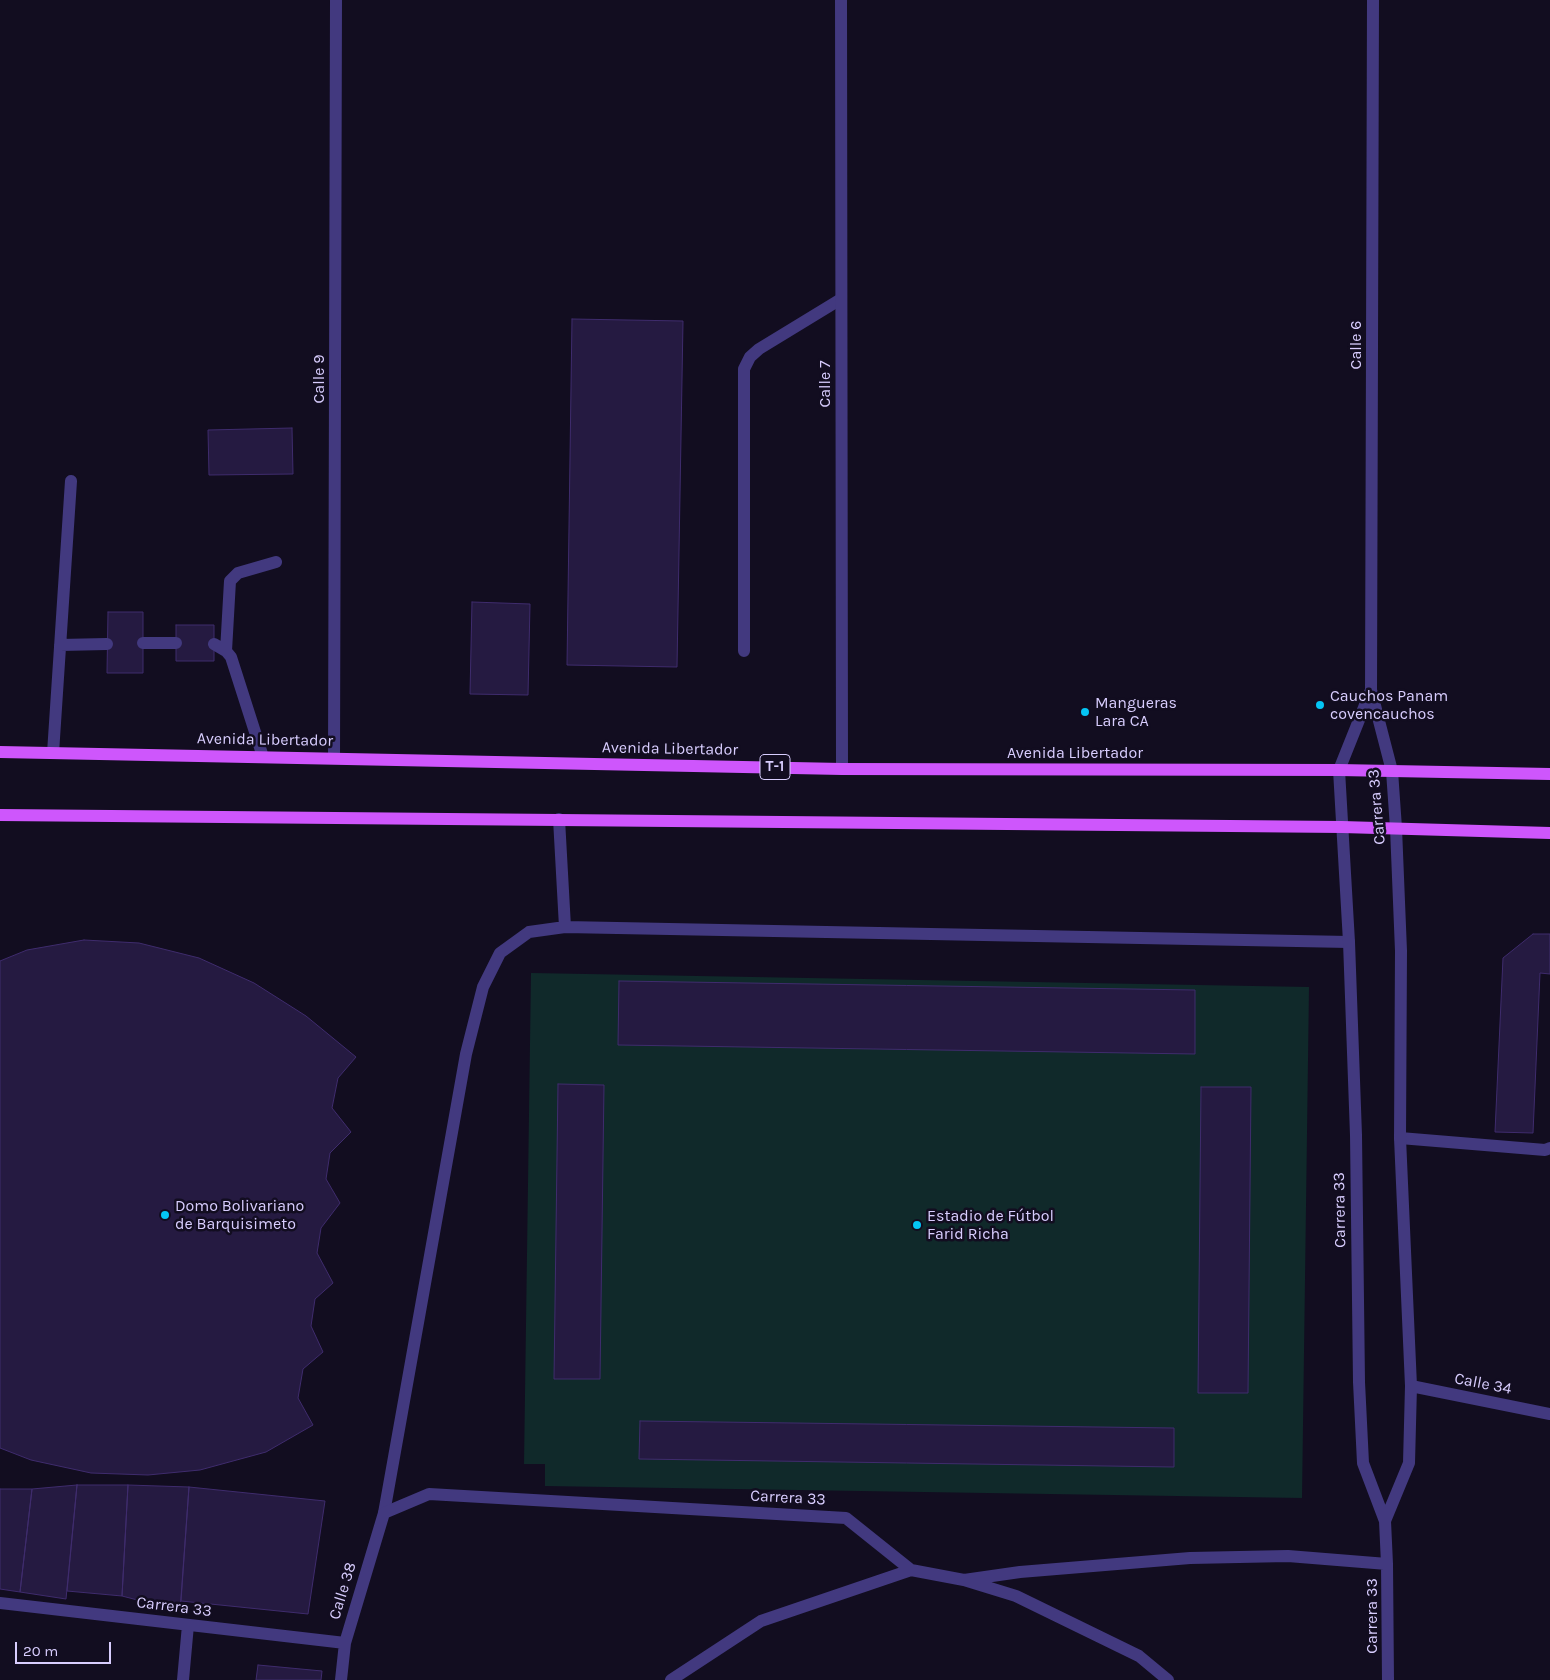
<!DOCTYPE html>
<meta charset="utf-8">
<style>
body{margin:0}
#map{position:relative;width:1550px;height:1680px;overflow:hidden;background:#120d20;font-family:Karla,sans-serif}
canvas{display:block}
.scale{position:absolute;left:15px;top:1642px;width:96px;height:22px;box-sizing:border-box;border:2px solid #d8cdfe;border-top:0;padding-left:6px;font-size:15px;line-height:18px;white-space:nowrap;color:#d8cdfe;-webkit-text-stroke:4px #120d20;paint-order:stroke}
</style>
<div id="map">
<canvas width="1550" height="1680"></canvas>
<div class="scale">20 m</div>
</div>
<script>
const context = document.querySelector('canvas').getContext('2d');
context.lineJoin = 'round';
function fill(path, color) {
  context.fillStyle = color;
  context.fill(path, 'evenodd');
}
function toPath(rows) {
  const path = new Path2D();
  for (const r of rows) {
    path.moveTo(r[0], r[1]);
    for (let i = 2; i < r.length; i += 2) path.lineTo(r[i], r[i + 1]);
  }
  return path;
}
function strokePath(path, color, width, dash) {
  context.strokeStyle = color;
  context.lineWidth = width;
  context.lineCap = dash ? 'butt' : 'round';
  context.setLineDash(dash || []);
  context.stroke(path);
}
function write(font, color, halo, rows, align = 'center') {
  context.font = font + ' Karla,sans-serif';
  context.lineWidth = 5;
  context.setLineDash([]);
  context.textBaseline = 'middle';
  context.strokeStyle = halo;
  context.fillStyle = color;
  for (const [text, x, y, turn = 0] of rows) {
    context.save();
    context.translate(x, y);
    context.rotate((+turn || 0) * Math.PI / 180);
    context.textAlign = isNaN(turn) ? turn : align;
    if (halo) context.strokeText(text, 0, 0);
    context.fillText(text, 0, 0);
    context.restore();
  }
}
fill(toPath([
 [531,973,1309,987,1302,1498,545,1486,545,1464,524,1464]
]), '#10292a');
const building = toPath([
 [572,319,683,321,677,667,567,665,572,319],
 [292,428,293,474,209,475,208,430,292,428],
 [472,602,530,604,528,695,470,694,472,602],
 [108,612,143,612,143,673,107,673,108,612],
 [176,625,214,625,214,661,176,661,176,625],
 [1533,934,1550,934,1550,974,1540,973,1533,1133,1495,1132,1503,958,1533,934],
 [84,940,139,943,199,958,254,983,306,1016,356,1057,338,1078,332,1108,351,1132,330,1153,326,1179,340,1203,321,1228,317,1253,333,1283,315,1299,311,1326,323,1352,303,1369,298,1398,313,1425,266,1452,200,1470,148,1475,91,1473,31,1460,0,1448,0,961,27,950,84,940],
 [619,981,1195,990,1195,1054,618,1045,619,981],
 [558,1084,604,1085,600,1379,554,1379,558,1084],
 [1201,1087,1251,1087,1248,1393,1198,1393,1201,1087],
 [640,1421,1174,1428,1174,1467,639,1459,640,1421],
 [77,1485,66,1599,20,1592,32,1489,77,1485],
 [77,1485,128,1485,122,1596,67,1591,77,1485],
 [128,1485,189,1487,180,1611,122,1596,128,1485],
 [189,1487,325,1501,308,1614,181,1601,189,1487],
 [0,1489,32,1489,20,1592,0,1589,0,1489],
 [258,1665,322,1671,321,1680,256,1680,258,1665]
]);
fill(building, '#251a41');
strokePath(building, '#3f2c6d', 1);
strokePath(toPath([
 [143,643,176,643],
 [214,644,226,651,231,657,263,757],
 [60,645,107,644],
 [226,651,230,581,238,573,276,562],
 [744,651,744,369,750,357,759,349,841,299],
 [53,753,71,481],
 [559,819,565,927],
 [1400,1138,1545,1150,1550,1148],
 [384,1513,466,1054,483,987,500,953,529,932,565,927,1349,942]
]), '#42397f', 12);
strokePath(toPath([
 [841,0,842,769],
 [1373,0,1371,690,1392,771,1396,828,1401,951,1400,1138,1411,1386,1409,1463,1385,1521],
 [1371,690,1339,770,1349,942,1356,1135,1359,1382,1363,1463,1385,1521,1387,1564,1388,1680],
 [334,758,336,0],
 [1411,1386,1550,1414],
 [911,1570,964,1580,1016,1596,1139,1656,1168,1680],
 [964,1580,1020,1572,1190,1558,1288,1556,1387,1564],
 [0,1603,345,1643],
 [183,1680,188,1625],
 [341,1680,345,1643,384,1513,429,1494,846,1518,911,1570,761,1621,671,1680]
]), '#42397f', 12);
strokePath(toPath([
 [0,752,842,769,1339,770,1550,774],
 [0,815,1342,827,1550,833]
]), '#ce56fc', 12);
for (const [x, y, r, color] of [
 [1320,705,5,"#04c5f4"],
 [1085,712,5,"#04c5f4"],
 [165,1215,5,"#04c5f4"],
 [917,1225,5,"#04c5f4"]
]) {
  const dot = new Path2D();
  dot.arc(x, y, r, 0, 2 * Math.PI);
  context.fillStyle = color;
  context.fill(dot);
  strokePath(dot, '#120d20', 2);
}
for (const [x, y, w] of [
 [775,767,30]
]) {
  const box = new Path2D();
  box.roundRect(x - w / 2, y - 12.5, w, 25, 4);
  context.fillStyle = '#120d20';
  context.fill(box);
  strokePath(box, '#d8cdfe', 1);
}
write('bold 15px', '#d8cdfe', null, [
 ["T-1",775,767]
]);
write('16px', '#d8cdfe', '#120d20', [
 ["Calle 6",1356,345,-90],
 ["Calle 9",319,379,-90],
 ["Calle 7",825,384,-90],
 ["Avenida Libertador",265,740,1],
 ["Avenida Libertador",670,749,1],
 ["Avenida Libertador",1075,753],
 ["Carrera 33",1377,807,-95],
 ["Carrera 33",1340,1210,-91],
 ["Calle 34",1483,1384,11],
 ["Carrera 33",788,1498,3],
 ["Calle 38",343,1591,-73],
 ["Carrera 33",174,1607,7],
 ["Carrera 33",1372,1616,-90]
]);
write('16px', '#d8cdfe', '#120d20', [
 ["Cauchos Panam",1330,696],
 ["covencauchos",1330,714],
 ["Mangueras",1095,703],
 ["Lara CA",1095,721],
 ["Domo Bolivariano",175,1206],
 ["de Barquisimeto",175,1224],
 ["Estadio de Fútbol",927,1216],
 ["Farid Richa",927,1234]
], 'left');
</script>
